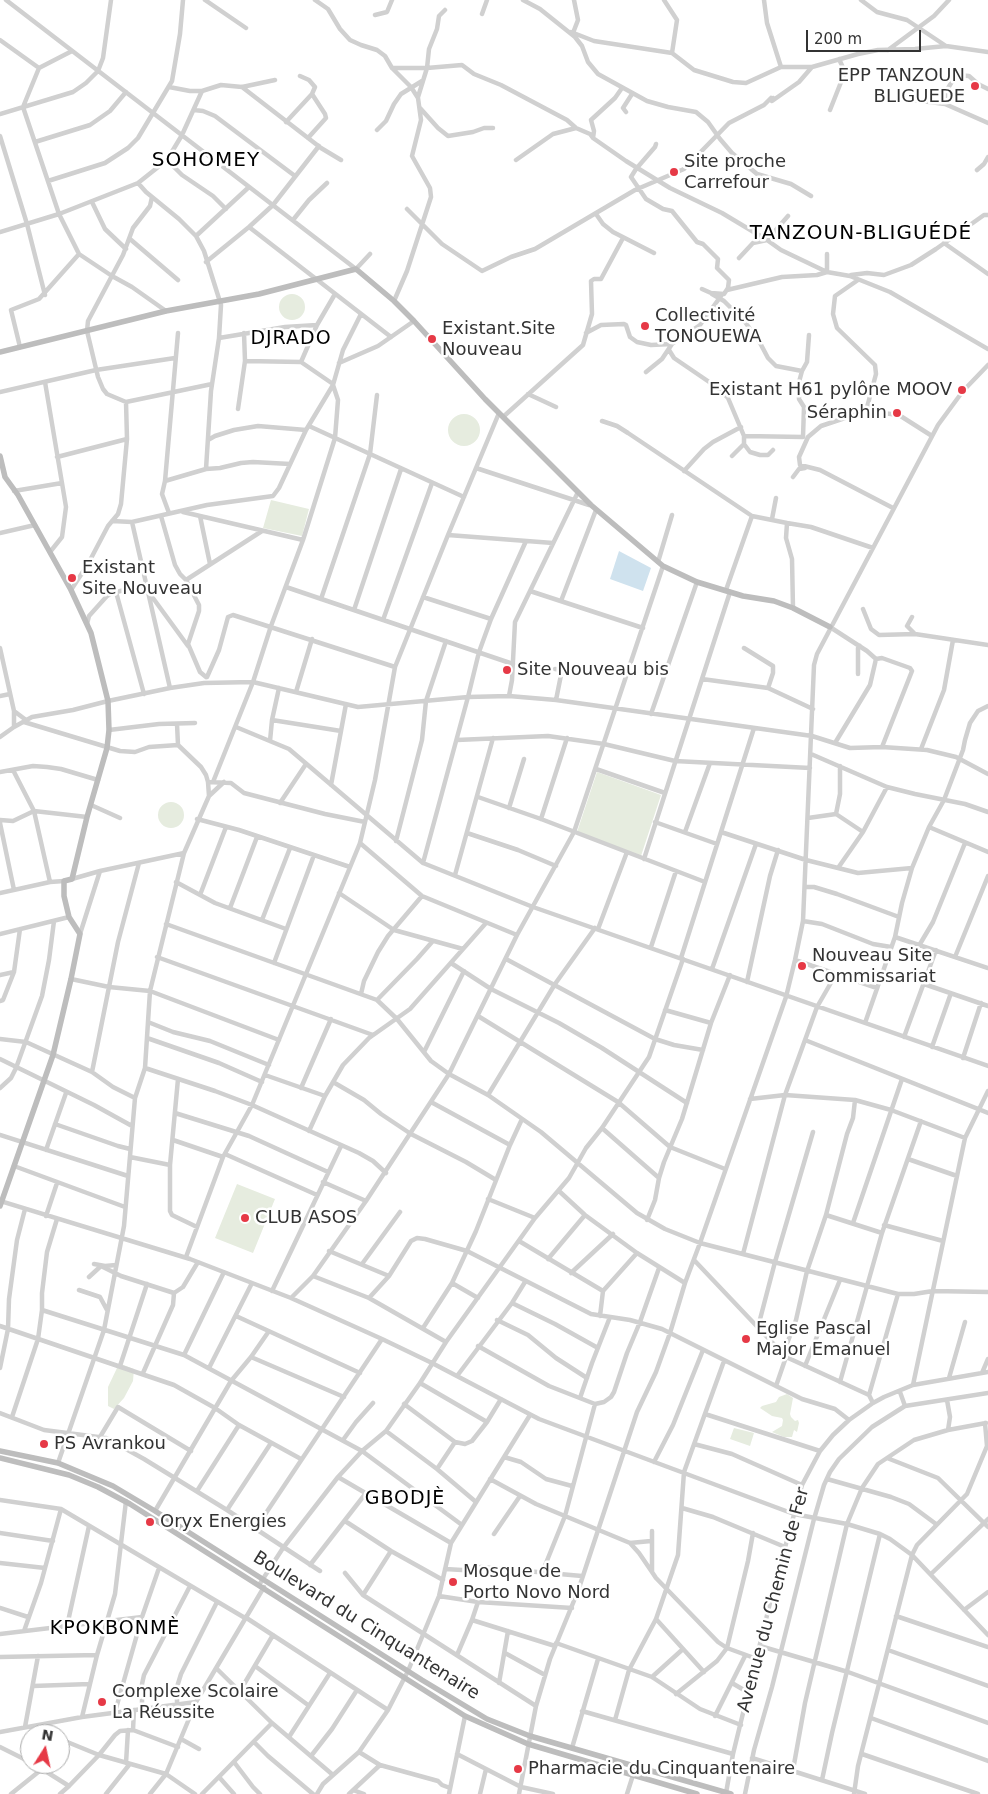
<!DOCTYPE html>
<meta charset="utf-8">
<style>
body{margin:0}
#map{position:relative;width:988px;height:1794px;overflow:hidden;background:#fff;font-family:"DejaVu Sans",sans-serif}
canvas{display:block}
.north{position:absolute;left:20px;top:1724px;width:50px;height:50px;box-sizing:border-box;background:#fff;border:1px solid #adadad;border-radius:50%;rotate:10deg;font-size:14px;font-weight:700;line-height:20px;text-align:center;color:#333}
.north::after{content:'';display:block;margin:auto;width:18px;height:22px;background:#e63946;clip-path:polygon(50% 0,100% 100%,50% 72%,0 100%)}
.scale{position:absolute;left:806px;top:30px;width:115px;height:22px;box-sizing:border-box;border:2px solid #333;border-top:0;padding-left:6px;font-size:15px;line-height:18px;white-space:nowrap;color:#333;-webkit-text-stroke:4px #fff;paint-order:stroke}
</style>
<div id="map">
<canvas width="988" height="1794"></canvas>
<div class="north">N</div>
<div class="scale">200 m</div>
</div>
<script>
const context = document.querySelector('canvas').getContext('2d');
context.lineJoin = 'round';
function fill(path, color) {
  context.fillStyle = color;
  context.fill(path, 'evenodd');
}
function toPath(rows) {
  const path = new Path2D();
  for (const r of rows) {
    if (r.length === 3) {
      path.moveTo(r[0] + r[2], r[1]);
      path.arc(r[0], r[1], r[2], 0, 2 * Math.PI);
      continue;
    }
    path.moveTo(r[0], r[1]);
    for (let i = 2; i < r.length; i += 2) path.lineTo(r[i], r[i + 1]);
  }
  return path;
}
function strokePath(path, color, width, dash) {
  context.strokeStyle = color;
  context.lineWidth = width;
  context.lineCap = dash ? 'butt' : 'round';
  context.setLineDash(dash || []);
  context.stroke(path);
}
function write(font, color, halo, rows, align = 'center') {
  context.font = font + ' "DejaVu Sans",sans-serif';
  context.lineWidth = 5;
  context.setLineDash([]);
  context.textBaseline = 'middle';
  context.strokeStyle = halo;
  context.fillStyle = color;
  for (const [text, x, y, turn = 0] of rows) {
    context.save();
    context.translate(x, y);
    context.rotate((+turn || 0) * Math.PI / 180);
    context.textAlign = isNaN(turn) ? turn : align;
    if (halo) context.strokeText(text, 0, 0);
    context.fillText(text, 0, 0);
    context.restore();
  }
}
fill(toPath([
 [292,307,13],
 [464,430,16],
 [271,500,309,509,302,536,263,528],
 [597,772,661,795,641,856,577,832],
 [171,815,13],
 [237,1184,275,1199,253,1253,215,1238],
 [121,1364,134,1369,133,1381,124,1398,114,1409,108,1406,108,1387,117,1368],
 [787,1394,793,1398,790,1414,791,1417,795,1421,798,1420,799,1423,797,1432,794,1430,792,1437,784,1437,772,1432,782,1426,783,1420,782,1418,772,1416,760,1408,762,1406,776,1402,779,1397],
 [734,1428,754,1433,750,1446,730,1439]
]), '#e6ecdf');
fill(toPath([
 [619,551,651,568,643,591,610,579]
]), '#cfe2ee');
strokePath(toPath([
 [6,0,356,269,370,254],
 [205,0,246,28],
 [315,0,328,9,340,29,350,40,361,45,377,50,385,56,392,68,411,87,418,98,421,120,412,156,430,188,431,197,407,271,394,301],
 [523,0,540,9,575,37,582,46,588,62,598,74,647,101,668,107,696,112,708,122,720,139,732,153,757,174,791,184,811,196],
 [764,0,767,23,781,67,812,67],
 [861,0,877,12,907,20,946,46],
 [482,14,487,0],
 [375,15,387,12,392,0],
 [571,32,594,41,672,53,677,20,664,0],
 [573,33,578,20,574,0],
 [0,40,39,68],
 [888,50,934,16,949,0],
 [72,51,39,68,23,107,59,214,79,254,112,276,132,287,166,311],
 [672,53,694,70,733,82,746,83,781,67],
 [392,68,427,68,462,65,474,74,501,85,567,120,576,128,590,134,593,138,626,161,670,188,722,213,767,240,781,250,827,272,850,276,890,292,988,349],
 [300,76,309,80,315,87,312,94,325,114,326,118,308,138],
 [169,87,190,91,202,91,221,85,242,87,275,80],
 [242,87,321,148,341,160],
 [418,97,427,68,429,49,437,29,439,16,445,10],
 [773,98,772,101,799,82,812,67,858,54,878,50,915,49,946,46,988,52],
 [914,100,945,104,988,123],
 [945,104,945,93,956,75,969,76,978,84,988,89],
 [420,108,438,128,448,136,473,132,484,128,493,128],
 [194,110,203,111,215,116,295,176],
 [830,110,845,72,839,59],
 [626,112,623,108,632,94],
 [0,114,73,92,86,83,98,71,103,58,111,0],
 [286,122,312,94],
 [377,130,386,121,394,104,401,94,422,81],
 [0,136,27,224,45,295],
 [593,138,594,131,591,120,615,98,622,88],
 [35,142,90,125,110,111,126,92],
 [656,144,655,147,636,169,631,177,646,199,663,209,672,211,697,242,703,244,718,259,717,268,729,280,728,288,724,294,711,293,702,289],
 [167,160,182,175,213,196,226,209],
 [516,160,553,134,576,128],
 [977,170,984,164,988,157],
 [48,181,105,163,128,148,138,138,172,81,180,34,183,0],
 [138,183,146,192,179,219,196,236,204,251,221,305,219,338,211,391,206,469],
 [152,197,150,206,133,228,123,255,88,321,87,331,98,377,103,389,107,394,126,402,212,384],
 [92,202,105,229,126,249],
 [407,209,442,244,482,271,511,257,535,249,635,190,684,169,729,123,764,105,771,98],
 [596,214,603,224,613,232,654,253],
 [293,220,309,200,327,183],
 [249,227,391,337],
 [0,232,59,214,138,183,167,160,182,135,202,91],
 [196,236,249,187],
 [130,239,178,280],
 [944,243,988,274],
 [739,258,753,243,767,240,788,216],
 [206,262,249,227,273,205,319,146],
 [851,275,867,273,884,275,911,265,936,249,984,215,988,215],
 [858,280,835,296,833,314,837,328,875,365,876,374,866,411],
 [727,290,782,277,817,275,827,272,827,254],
 [712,294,724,301,745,322,759,341,768,358,776,366,802,371],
 [586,333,601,325,624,324,626,325,630,337,637,342,651,345,672,344],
 [219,338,285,327,317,325],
 [20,347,11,310,39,299,79,254],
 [669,350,674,358,718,388,728,398,744,436,744,444,732,456],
 [245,361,301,362,333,384],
 [301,362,317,325,335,294],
 [339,363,378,346,414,321],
 [646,372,662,359,672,344,700,325,721,296],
 [0,392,96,370,175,358],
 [528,394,556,407],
 [238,409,245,361,244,333],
 [503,417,583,345,592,314,591,281,594,279,601,279,623,238],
 [602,421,617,426,628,433,752,516,787,523,786,538,792,559,793,608],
 [309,426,464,497],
 [744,436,803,437,804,407,799,399,799,382,802,371,807,362,809,335],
 [208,440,215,436,234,430,258,426,306,430],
 [744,444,750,452,760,455,768,455,773,450],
 [57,457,127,439],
 [476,468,589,505],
 [684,471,704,449,713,442,741,427],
 [793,477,799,469,805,468],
 [165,481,206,469,220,468,241,463,253,462,290,464],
 [14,491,62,483,45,382],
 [893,508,820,470,800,465,799,457,808,437,821,426,866,411,899,415,932,436],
 [183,512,303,540],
 [169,513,162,494,165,481,178,333],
 [161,516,175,565,180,574,186,580,199,605,199,611,188,644,200,672,206,677],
 [200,516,210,564],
 [772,519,776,498],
 [112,521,132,522,207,505,273,496,279,488,306,430,333,385,343,350,361,314],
 [132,522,170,688],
 [787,523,811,527,873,548],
 [0,533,35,525],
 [448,535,553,543],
 [50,552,62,537,66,507,62,483],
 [658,562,672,515],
 [186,580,262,531],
 [286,587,513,664],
 [71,590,88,564,108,526,118,514,121,504,127,439,126,402],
 [726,590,752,516],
 [530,591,643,628],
 [116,592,144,694],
 [150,594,188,646],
 [423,597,491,619],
 [321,599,370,454,377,395],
 [561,601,596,510],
 [863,609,871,629,879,635,915,634,988,645],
 [354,610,401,469],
 [912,617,907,626,914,633],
 [383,620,432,483],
 [87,624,89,616,107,596,112,593,146,585],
 [830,627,867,651,876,659,870,685,835,743],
 [0,648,14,711,14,727],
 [744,648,773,666,773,673,768,688],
 [876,659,882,658,910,668,912,671,882,747],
 [555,669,562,670,556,700],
 [858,674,858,648,860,646],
 [207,677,219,650,228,617,233,615,395,667],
 [702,679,768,688,813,709],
 [296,692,312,639],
 [0,696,10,694],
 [509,696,512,680,515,622,578,492],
 [14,711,26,720],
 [651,714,697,582],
 [272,720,341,731],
 [24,722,120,751,135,752,149,747,178,745],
 [177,724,178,745,201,767,206,775,208,782],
 [236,727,289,749,423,863,533,907,988,1066],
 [109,730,159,724,195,723],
 [0,737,14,727,32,717,73,710,108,701,170,688,204,683,253,682,358,707,468,697,509,696,556,700,812,736,850,748,882,747,927,750,956,757,988,774],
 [457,740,548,736,604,744,675,761,810,768],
 [270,741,272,720,279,688],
 [921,749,944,690,953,640],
 [811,754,887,787,915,794,965,804,988,812],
 [596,769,665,793],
 [13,770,34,811,50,882],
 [0,772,33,766,47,767,61,769,98,780],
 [213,782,253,682,271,626,303,540,335,438,338,400,333,385],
 [331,785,346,704],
 [209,796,224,782],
 [478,797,541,819,705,882],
 [280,803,306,764],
 [91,805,120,818],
 [509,808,524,759],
 [836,814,863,832,887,787],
 [808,818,836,814,840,794,840,766],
 [197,819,239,830,350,867],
 [541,819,567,738],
 [0,820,13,821,34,811,87,817],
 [655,822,717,844],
 [0,823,14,890],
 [929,827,944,800,963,750,965,740,970,723,978,711,988,706],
 [685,832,710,763],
 [721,832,806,860,858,873,912,868],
 [467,833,518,850,556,866],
 [396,841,422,740,426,701,446,641],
 [360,843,422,896,517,935],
 [644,859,730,592],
 [423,863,468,697,479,652,491,619,526,541],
 [838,868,863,832],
 [455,875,493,738],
 [72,879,100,871,184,853],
 [176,882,215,903,286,929],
 [805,887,814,887,837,894,899,917],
 [0,893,50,882,64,881],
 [339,893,394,930,463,949],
 [200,895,226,827],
 [230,908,257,837],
 [262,920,290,848],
 [803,921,822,924,873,944,891,947],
 [166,924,377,1000,397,1019,431,1061,449,1074,488,1095,541,1132,637,1213,665,1229,700,1243,898,1294,914,1294,933,1291,988,1292],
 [598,929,627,852],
 [0,934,69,917],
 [80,934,100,871],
 [895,937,988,968],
 [920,944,933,922,965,843],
 [651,947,676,871],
 [157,957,373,1035],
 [955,957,988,876],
 [681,958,754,728],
 [506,959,655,1039,674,1045,703,1050],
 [795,960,877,988],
 [274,963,314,855],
 [451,963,491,989,559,1023,602,1048,687,1103],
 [712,969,756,844],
 [0,975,14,972],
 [71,979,109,987,150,991,279,1040],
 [747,982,770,876,778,850],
 [924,984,988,1006],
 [361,994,364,981,378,952,388,936,422,896],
 [377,1000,417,959,432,942],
 [0,1001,3,1000,14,972,20,929],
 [665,1010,711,1023],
 [478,1016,618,1102,670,1147,725,1169],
 [148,1022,173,1032,210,1041,269,1065],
 [865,1023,895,937,902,903,912,868,929,827,988,852],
 [904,1037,936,950],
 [147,1038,219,1063,262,1082],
 [0,1039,26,1042,92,1072,113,1087,135,1098],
 [805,1040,988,1113],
 [932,1047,951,993],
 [424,1052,464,971],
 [963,1058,981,1003],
 [0,1059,94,1105,132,1126],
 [145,1068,215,1091,252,1105,359,1153,373,1161,386,1173],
 [92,1072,118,942,139,863],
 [265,1075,325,1096],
 [178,1079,170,1165,170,1211,172,1215,197,1227],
 [333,1082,364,1100,381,1114,411,1134,466,1162,496,1180],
 [0,1088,11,1078,16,1068,42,996,49,960,54,921],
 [301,1088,331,1019],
 [488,1095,555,984,595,928],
 [750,1099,785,1095,855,1100,891,1110,965,1138],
 [431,1102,510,1145],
 [175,1113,249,1136,328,1172],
 [55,1124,118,1146,130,1149],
 [602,1128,659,1178],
 [309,1131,325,1096,343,1065,369,1038,410,1009,486,923],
 [0,1135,128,1176],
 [173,1140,223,1157],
 [46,1150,66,1093],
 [225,1154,317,1195],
 [130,1157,170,1165],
 [908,1159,957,1176],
 [14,1166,125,1207],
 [323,1182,366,1201],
 [559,1191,585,1215,637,1253,685,1283],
 [488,1199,535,1218],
 [0,1201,190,1259,291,1298,382,1339,432,1363,539,1419,794,1514,847,1524,880,1534,890,1539,912,1555,988,1635],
 [826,1215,882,1233],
 [46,1216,57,1183],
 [647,1220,655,1200,659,1178,664,1162,682,1119,711,1023,730,975],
 [853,1223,902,1079],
 [884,1225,943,1241],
 [519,1241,603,1291],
 [329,1251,389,1276],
 [743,1254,785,1095,817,1007,836,974],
 [186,1257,223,1157,252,1105,360,843,375,780,395,667,448,535,499,413],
 [548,1259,585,1215],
 [694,1260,786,1357,869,1395,873,1403],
 [94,1264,105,1266,116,1265],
 [362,1264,400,1212],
 [99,1265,121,1276,174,1293],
 [571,1273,613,1234],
 [313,1276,369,1298,446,1342],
 [89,1277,101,1266],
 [452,1283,478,1298],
 [79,1290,100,1297,107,1310],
 [272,1291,341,1146],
 [291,1298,313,1276,366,1201,449,1074,517,935,574,832,663,566],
 [369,1298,389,1276,411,1241,417,1238,425,1239,467,1251,591,1314,630,1320,662,1329,802,1399,835,1409,849,1420],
 [512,1303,555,1324,598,1348],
 [42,1310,184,1355,362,1451,462,1525],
 [236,1316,360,1373],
 [600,1316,603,1291,637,1253],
 [497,1320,528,1335,556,1358,587,1378],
 [0,1326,174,1385,215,1408,239,1425,301,1459],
 [758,1327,775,1262,813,1132],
 [423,1328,452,1283,476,1231,510,1145,522,1119],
 [478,1346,549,1386,595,1404,604,1402,611,1397,614,1392,627,1353,640,1322,659,1268],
 [783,1354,796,1320,807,1271,826,1215,847,1134,853,1118,855,1100],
 [184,1355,224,1272],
 [251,1357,344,1397],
 [120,1366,147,1284],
 [805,1366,840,1280],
 [0,1368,8,1329,9,1299,17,1240,25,1209],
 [209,1368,252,1283],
 [143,1373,173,1305,174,1293,183,1287,198,1262],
 [982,1373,988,1359],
 [457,1376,512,1303,525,1282],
 [949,1378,965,1322],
 [840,1382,882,1233,921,1121],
 [420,1383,487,1422],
 [913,1385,965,1138,988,1091],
 [776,1386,786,1357],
 [900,1392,905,1406],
 [869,1395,898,1294],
 [580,1398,592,1363,610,1317],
 [404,1404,455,1442,465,1444,472,1441,487,1422,501,1399],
 [0,1413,44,1430,106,1438,144,1459,227,1510,320,1571],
 [705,1414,820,1451],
 [12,1417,38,1339,42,1310,42,1293,47,1252,57,1219],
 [948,1430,986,1423],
 [386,1431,437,1469,476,1502],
 [100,1437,118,1407,191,1451],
 [343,1440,356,1422,373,1403],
 [694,1444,732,1454,802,1485],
 [504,1457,521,1462,546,1479,572,1486],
 [887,1458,938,1478,988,1527],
 [654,1462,673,1425,703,1350],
 [58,1463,104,1330,124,1226,135,1098,145,1068,150,991,184,853,209,796,208,782,231,783,244,793,325,814,365,822],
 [437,1469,455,1442],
 [338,1477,451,1543],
 [490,1479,536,1504,630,1543,651,1541],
 [827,1479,891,1497,909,1504,936,1524],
 [197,1491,239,1425],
 [0,1500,61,1509,245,1618],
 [682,1508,713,1517,785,1547],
 [227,1510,271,1443],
 [155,1511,231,1381,251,1357,269,1331],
 [345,1521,391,1551,443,1580],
 [256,1528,382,1339],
 [652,1531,652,1572,656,1578,718,1642,727,1648,757,1659],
 [0,1533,53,1541],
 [494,1534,520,1496],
 [630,1543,639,1553,652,1572],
 [0,1563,45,1568],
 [310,1565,366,1493],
 [445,1569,462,1570,481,1567,582,1576],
 [345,1573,363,1595,536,1706],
 [542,1573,565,1516,595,1404],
 [931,1574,988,1519],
 [259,1585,283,1548,338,1477,362,1451,386,1431,420,1383,446,1342,535,1218,569,1178,586,1148,602,1128,649,1057,683,959],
 [363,1595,391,1551],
 [439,1596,478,1602,572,1608],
 [0,1608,28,1617],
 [964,1610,988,1592],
 [896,1616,988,1647],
 [245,1617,388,1710],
 [656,1619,704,1672],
 [472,1620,555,1646],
 [67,1626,89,1526],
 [24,1631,41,1583,61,1509],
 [0,1634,142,1617],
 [556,1643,652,1677,700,1709,741,1725],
 [760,1646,848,1672,988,1723],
 [888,1650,988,1686],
 [505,1653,545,1675],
 [457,1655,472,1620,478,1602],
 [0,1657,97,1655],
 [255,1666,308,1705],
 [216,1668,272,1723,333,1775],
 [652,1677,683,1649],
 [499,1683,508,1631],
 [732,1683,749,1693],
 [33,1686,90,1684],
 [240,1691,273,1635],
 [676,1694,717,1661,727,1648,748,1561,753,1533],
 [177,1705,177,1687,181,1674,217,1602],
 [142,1709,142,1684,144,1675,190,1586],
 [582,1711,733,1754],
 [115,1712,142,1617,159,1568],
 [715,1716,745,1656],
 [82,1717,97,1655,115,1594,126,1501],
 [871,1718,988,1761],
 [615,1720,629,1670,656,1619,678,1555,684,1472,724,1361],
 [25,1727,38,1656],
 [31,1727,48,1734],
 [133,1730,134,1710],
 [0,1732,82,1717,196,1702],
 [289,1737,330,1673],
 [60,1739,99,1755,166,1774,195,1794],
 [181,1739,199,1749],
 [254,1742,268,1756,313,1794],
 [0,1747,30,1762],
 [572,1748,598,1659],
 [359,1752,380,1765,438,1781,442,1785,450,1788],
 [457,1754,521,1787,553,1794],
 [862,1754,978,1794],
 [311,1756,332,1729,357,1690],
 [752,1758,865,1794],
 [234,1762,253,1787,260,1794],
 [126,1763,128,1730],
 [34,1764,69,1786],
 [793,1770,805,1703,847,1524,862,1488,878,1464,914,1440,948,1430,950,1417,947,1400],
 [219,1777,234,1794],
 [822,1780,832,1733,880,1534],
 [353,1790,364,1794],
 [726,1793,733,1754,770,1603,802,1485,820,1451,833,1435,849,1420,873,1403,884,1397,913,1385,988,1372],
 [11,1794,42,1769],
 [60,1794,69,1786,99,1755,115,1735,120,1731,133,1730,178,1747],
 [106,1794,129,1765],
 [150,1794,166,1774,196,1702,264,1587],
 [202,1794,272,1723],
 [317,1794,323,1784,359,1752,388,1710,408,1671,439,1596,451,1543,530,1415],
 [349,1794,380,1765],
 [449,1794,465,1716],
 [480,1794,486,1769],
 [519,1794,536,1706,550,1659,578,1591,637,1412,656,1372,670,1333,685,1283,700,1243,786,997,795,960,803,921,814,665,817,654,938,425,963,391,988,365],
 [627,1794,633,1775],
 [745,1794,754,1750,772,1687,814,1519,824,1485,830,1472,839,1459,872,1427,905,1406,988,1393],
 [854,1794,858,1766,912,1555,917,1545,967,1494,987,1446,985,1423]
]), '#d0d0d0', 4.5);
strokePath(toPath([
 [0,352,166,311,259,294,356,269,394,301,414,321,485,399,591,505,663,566,697,582,743,596,774,601,793,608,830,627],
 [0,456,5,477,18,495,71,590,91,633,108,701,109,730,107,748,87,817,72,879,64,881,64,896,69,917,80,934,71,979,53,1055,0,1206],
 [0,1451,58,1463,113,1486,155,1511,422,1680,487,1719,530,1736,731,1794],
 [0,1458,69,1475,98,1487,130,1504,465,1716,528,1744,697,1794]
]), '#bdbdbd', 5.5);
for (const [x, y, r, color] of [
 [975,86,5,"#e63946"],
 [674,172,5,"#e63946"],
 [645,326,5,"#e63946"],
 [432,339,5,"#e63946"],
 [962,390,5,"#e63946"],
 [897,413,5,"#e63946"],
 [72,578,5,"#e63946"],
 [507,670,5,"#e63946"],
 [802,966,5,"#e63946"],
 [245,1218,5,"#e63946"],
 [746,1339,5,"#e63946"],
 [44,1444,5,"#e63946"],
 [150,1522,5,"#e63946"],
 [453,1582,5,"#e63946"],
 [102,1702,5,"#e63946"],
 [518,1769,5,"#e63946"]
]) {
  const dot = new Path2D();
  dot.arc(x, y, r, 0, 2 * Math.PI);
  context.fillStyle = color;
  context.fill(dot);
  strokePath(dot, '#fff', 2);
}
write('18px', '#333', '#fff', [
 ["EPP TANZOUN",965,76,"right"],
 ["BLIGUEDE",965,97,"right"],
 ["Site proche",684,162],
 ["Carrefour",684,183],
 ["Collectivité",655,316],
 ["TONOUEWA",655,337],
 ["Existant.Site",442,329],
 ["Nouveau",442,350],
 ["Existant H61 pylône MOOV",952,390,"right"],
 ["Séraphin",887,413,"right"],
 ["Existant",82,568],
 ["Site Nouveau",82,589],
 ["Site Nouveau bis",517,670],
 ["Nouveau Site",812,956],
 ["Commissariat",812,977],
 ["CLUB ASOS",255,1218],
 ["Eglise Pascal",756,1329],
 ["Major Emanuel",756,1350],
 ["PS Avrankou",54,1444],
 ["Oryx Energies",160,1522],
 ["Mosque de",463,1572],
 ["Porto Novo Nord",463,1593],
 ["Complexe Scolaire",112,1692],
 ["La Réussite",112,1713],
 ["Pharmacie du Cinquantenaire",528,1769]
], 'left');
write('18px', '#333', '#fff', [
 ["Avenue du Chemin de Fer",774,1600,-75],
 ["Boulevard du Cinquantenaire",366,1626,32]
]);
context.letterSpacing = '1px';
write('19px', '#000', '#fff', [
 ["DJRADO",291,339],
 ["GBODJÈ",405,1499],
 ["KPOKBONMÈ",115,1629]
]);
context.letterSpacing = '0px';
context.letterSpacing = '1px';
write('20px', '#000', '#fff', [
 ["SOHOMEY",206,161],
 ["TANZOUN-BLIGUÉDÉ",861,234]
]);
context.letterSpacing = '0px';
</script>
